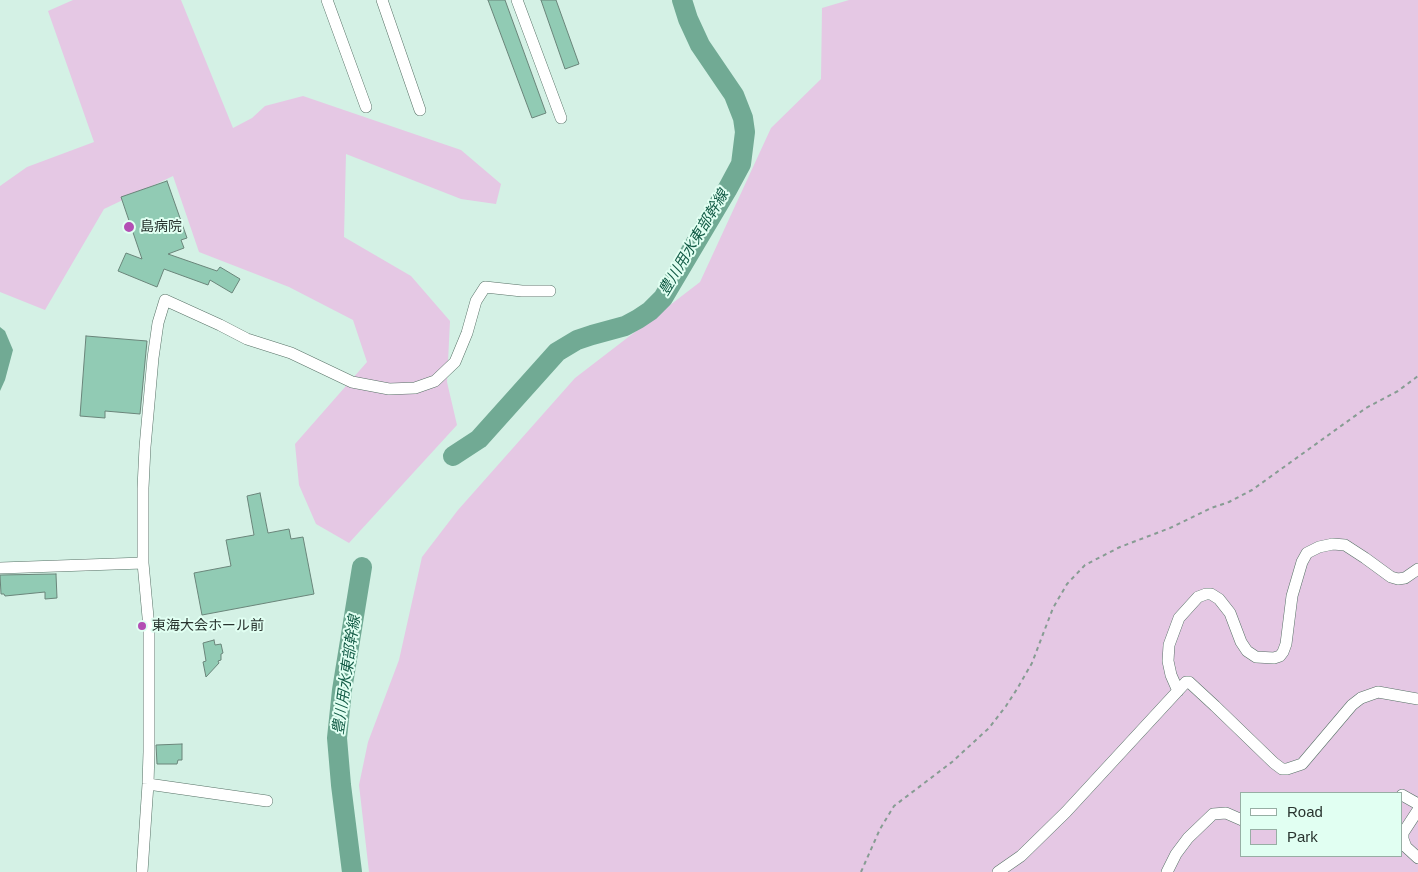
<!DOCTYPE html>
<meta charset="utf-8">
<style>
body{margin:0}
#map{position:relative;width:1418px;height:872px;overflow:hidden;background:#d4f1e5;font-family:Arial,sans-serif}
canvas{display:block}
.legend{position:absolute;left:1240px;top:792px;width:162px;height:65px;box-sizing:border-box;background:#e1fff2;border:1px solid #97aea4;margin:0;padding:6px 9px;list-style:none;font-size:15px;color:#29342f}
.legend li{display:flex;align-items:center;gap:10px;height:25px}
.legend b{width:25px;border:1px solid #97aea4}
</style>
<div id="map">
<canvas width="1418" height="872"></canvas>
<ul class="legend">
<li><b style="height:6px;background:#fff"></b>Road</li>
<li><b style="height:14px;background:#e5c8e4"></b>Park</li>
</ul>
</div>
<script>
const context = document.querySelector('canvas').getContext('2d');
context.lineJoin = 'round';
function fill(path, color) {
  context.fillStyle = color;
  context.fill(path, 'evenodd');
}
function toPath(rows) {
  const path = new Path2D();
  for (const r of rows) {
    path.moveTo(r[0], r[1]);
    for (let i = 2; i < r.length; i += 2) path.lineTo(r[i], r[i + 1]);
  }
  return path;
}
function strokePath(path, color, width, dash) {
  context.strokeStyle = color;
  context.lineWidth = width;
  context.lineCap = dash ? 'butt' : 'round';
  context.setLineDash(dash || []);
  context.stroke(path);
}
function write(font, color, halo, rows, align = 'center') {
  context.font = font + ' Arial,"Noto Sans JP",sans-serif';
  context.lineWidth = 4;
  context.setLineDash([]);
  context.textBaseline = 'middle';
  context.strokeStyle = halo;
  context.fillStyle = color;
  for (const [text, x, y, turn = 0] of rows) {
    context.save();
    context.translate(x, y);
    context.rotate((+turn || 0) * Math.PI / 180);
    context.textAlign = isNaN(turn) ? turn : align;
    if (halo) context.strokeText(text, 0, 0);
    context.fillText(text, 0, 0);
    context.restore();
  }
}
fill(toPath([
 [73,0,181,0,233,128,252,118,265,106,303,96,461,150,501,184,496,204,461,199,346,154,344,237,411,276,450,321,447,382,457,425,349,543,316,524,299,485,295,444,367,362,353,320,289,287,199,252,173,176,104,209,45,310,0,292,0,186,27,167,94,142,48,11],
 [849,0,1418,0,1418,872,369,872,359,785,368,742,399,660,422,557,458,510,575,378,700,282,771,128,821,79,822,8],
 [1242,793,1402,793,1402,856,1242,856]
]), '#e5c8e4');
fill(toPath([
 [0,327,5,331,13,350,5,380,0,391]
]), '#71aa94');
strokePath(toPath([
 [453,456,479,439,557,352,577,340,592,335,625,326,638,319,650,311,663,298,727,190,741,164,745,132,743,118,734,95,700,45,688,19,682,0],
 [352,872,341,785,337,738,342,690,362,567]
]), '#71aa94', 20);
const building = toPath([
 [488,0,505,0,546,113,532,118,488,0],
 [541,0,556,0,579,64,565,69,541,0],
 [167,181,187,238,181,240,184,248,168,254,217,271,220,267,240,279,232,293,210,280,208,285,164,269,157,287,118,271,126,253,142,259,121,197,167,181],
 [86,336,147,341,140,414,105,411,105,418,80,416,86,336],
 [260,493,268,533,289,529,291,539,303,537,314,594,202,615,194,573,231,566,226,540,254,535,247,496,260,493],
 [56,574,57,598,45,599,45,592,5,596,4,594,1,594,0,575,56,574],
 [214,640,215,645,221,644,223,653,221,654,221,660,218,661,219,663,206,677,203,662,206,661,203,643,214,640],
 [182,744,182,760,178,760,177,764,157,764,156,745,182,744]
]);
fill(building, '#91cbb4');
strokePath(building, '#6a857a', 1);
const minor = toPath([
 [327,0,366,107],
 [382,0,420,110],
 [517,0,561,118],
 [0,568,143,563],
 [1178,691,1171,675,1168,661,1169,645,1179,618,1198,597,1206,594,1211,594,1219,599,1230,613,1241,642,1247,651,1256,657,1274,658,1280,656,1283,652,1286,644,1292,596,1302,562,1307,553,1319,547,1333,544,1345,545,1365,558,1391,577,1398,579,1405,578,1418,569],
 [148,784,267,801],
 [1402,795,1418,804],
 [1418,810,1403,833,1403,839,1406,847,1418,858],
 [142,872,148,784,149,752,149,628,143,563,143,488,145,447,153,358,158,323,165,300,220,325,247,339,291,353,352,382,389,389,415,388,435,381,455,362,467,333,476,301,485,287,522,291,550,291],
 [998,872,1021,856,1066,812,1186,682,1189,682,1215,706,1274,763,1282,769,1287,769,1302,764,1352,705,1361,698,1378,692,1418,699],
 [1167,872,1176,854,1188,838,1213,814,1226,813,1242,820]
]);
strokePath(minor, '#577166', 12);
strokePath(toPath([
 [861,872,880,829,894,806,952,762,989,728,1006,706,1017,689,1032,663,1053,608,1067,584,1085,565,1120,547,1170,528,1211,508,1229,502,1252,490,1366,408,1398,391,1418,376]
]), '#879c93', 2, [4, 4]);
strokePath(minor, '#fff', 11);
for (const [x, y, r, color] of [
 [129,227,6,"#b34fb4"],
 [142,626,5,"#b34fb4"]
]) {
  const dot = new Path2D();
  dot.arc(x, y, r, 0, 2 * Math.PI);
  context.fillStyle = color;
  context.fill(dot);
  strokePath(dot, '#e1fff2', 2);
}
write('14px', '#29342f', '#e1fff2', [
 ["島病院",140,227],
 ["東海大会ホール前",152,626]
], 'left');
write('italic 15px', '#135c46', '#e1fff2', [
 ["豊川用水東部幹線",694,243,-59],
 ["豊川用水東部幹線",347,675,-82]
]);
</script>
